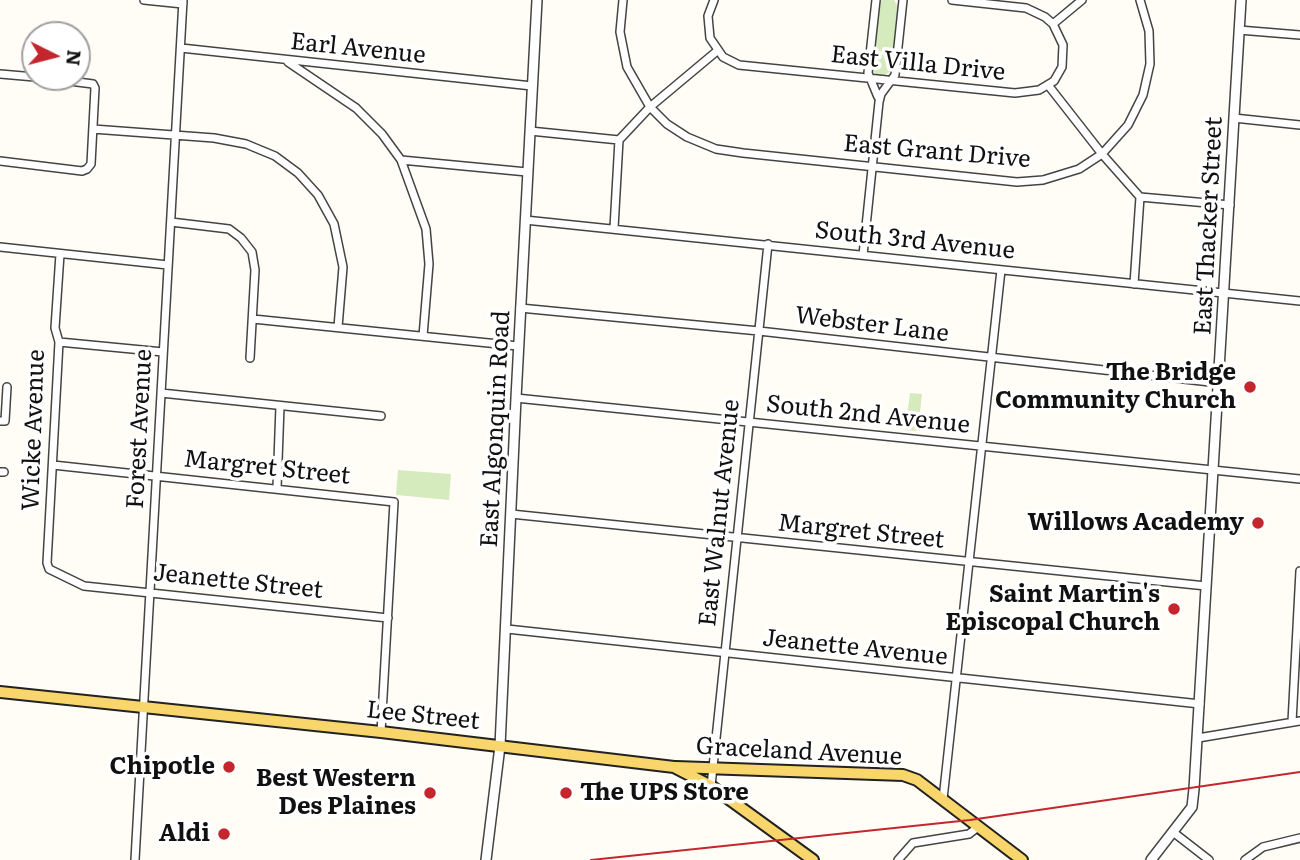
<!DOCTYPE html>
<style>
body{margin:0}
#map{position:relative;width:1300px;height:860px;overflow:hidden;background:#fffdf5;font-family:Literata,serif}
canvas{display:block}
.north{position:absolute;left:21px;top:21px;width:70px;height:70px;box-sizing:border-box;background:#fff;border:2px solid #a0a0a0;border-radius:50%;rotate:96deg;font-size:19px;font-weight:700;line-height:28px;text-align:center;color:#111}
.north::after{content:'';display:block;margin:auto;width:24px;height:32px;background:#c4262e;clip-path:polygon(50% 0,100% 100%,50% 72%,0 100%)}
</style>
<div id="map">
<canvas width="1300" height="860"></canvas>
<div class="north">N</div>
</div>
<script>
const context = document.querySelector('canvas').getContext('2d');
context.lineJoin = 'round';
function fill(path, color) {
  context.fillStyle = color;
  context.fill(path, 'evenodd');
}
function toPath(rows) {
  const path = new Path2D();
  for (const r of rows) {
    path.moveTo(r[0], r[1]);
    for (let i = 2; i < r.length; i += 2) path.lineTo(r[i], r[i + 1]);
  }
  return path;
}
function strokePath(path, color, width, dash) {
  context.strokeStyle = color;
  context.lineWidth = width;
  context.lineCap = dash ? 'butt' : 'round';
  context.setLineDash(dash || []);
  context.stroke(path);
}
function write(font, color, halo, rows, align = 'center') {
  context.font = font + ' Literata,serif';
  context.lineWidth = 7;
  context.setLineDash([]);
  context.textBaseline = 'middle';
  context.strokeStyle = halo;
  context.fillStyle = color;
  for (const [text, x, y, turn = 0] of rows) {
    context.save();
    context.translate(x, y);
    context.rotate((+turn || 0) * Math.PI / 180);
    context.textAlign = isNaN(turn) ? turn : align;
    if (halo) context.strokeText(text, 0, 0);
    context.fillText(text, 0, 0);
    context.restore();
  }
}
fill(toPath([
 [882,0,894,0,898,7,891,71,883,76,875,74,871,68,879,3],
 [910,393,922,394,918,431,905,430],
 [398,470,451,474,449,500,396,495]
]), '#d5ebbd');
const minor = toPath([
 [144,0,183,4],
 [623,0,620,32,627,67,650,107,667,124,687,137,716,149,743,153,1017,182,1043,180,1079,169,1102,154,1128,125,1143,95,1150,64,1149,31,1140,0],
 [714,0,708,16,710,38,723,57,739,65,1015,93,1039,90,1054,81,1062,67,1063,45,1053,24,1045,17,1026,8,952,0],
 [876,0,868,73,878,97],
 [1053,24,1082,0],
 [1239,30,1300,35],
 [181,48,532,86],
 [288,62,356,108,382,134,401,160,426,229,429,264,423,336],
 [0,74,35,77],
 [1048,85,1102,154,1140,197,1230,205],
 [1234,118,1300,125],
 [93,129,214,138,246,144,275,156,298,173,318,195,334,224,343,267,338,327],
 [530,131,619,140],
 [619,140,650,107,717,51],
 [401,160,527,172],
 [0,161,82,171,87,169,91,164,95,88,93,84,38,77],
 [525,220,1300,301],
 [171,222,229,229,241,238,252,252,255,270,250,358],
 [614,228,619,140],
 [0,247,168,265],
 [60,254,55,328,59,342,47,563,49,569,84,586,388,618],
 [863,255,879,102,881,94,895,75,903,0],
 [1134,284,1140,197],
 [520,308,759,331,1219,383],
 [253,319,518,346],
 [59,342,163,352],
 [161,393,381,416],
 [516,398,1300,479],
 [0,421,5,421,7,387],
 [53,465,394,502,381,732],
 [0,472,4,472],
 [277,488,280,406],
 [511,514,1206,586],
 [507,629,1200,704],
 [1292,722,1300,571],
 [1198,738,1300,721],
 [711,786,768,244],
 [943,799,1001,270],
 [1173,832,1209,860],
 [135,860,183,0],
 [898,860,913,843,969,834,978,827],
 [1245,860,1263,847,1300,838]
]);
const tertiary = toPath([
 [486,860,500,746,516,398,537,0],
 [1151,860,1192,807,1194,789,1241,0]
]);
const primary = toPath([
 [0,692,381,732,674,767,711,786,813,860],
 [676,767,903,775,917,780,1022,860]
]);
strokePath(minor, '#444', 10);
strokePath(tertiary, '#444', 12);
strokePath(primary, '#222', 14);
strokePath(minor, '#fff', 7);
strokePath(tertiary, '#fff', 9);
strokePath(primary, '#f9d66b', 10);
strokePath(toPath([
 [591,860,970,820,1300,772]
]), '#c4262e', 2);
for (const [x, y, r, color] of [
 [1250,387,7,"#c4262e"],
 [1258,523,7,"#c4262e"],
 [1174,609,7,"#c4262e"],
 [229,767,7,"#c4262e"],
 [430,793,7,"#c4262e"],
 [566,793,7,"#c4262e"],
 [224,834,7,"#c4262e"]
]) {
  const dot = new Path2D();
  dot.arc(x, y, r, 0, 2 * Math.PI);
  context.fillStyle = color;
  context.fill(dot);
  strokePath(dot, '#fff', 2.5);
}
write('24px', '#111', '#fff', [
 ["Earl Avenue",358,49,6],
 ["East Villa Drive",918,64,6],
 ["East Grant Drive",937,152,5],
 ["East Thacker Street",1209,226,-87],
 ["South 3rd Avenue",915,241,6],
 ["Webster Lane",872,325,7],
 ["South 2nd Avenue",868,415,6],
 ["Forest Avenue",140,429,-87],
 ["East Algonquin Road",496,429,-87],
 ["Wicke Avenue",34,430,-88],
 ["Margret Street",267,468,6],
 ["East Walnut Avenue",720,513,-84],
 ["Margret Street",861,532,6],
 ["Jeanette Street",238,582,6],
 ["Jeanette Avenue",855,648,6],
 ["Lee Street",423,716,6],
 ["Graceland Avenue",799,752,3]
]);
write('bold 24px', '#111', '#fff', [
 ["The Bridge",1236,373],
 ["Community Church",1236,401],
 ["Willows Academy",1244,523],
 ["Saint Martin's",1160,595],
 ["Episcopal Church",1160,623],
 ["Chipotle",215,767],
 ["Best Western",416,779],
 ["Des Plaines",416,807],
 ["The UPS Store",580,793,"left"],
 ["Aldi",210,834]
], 'right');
</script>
